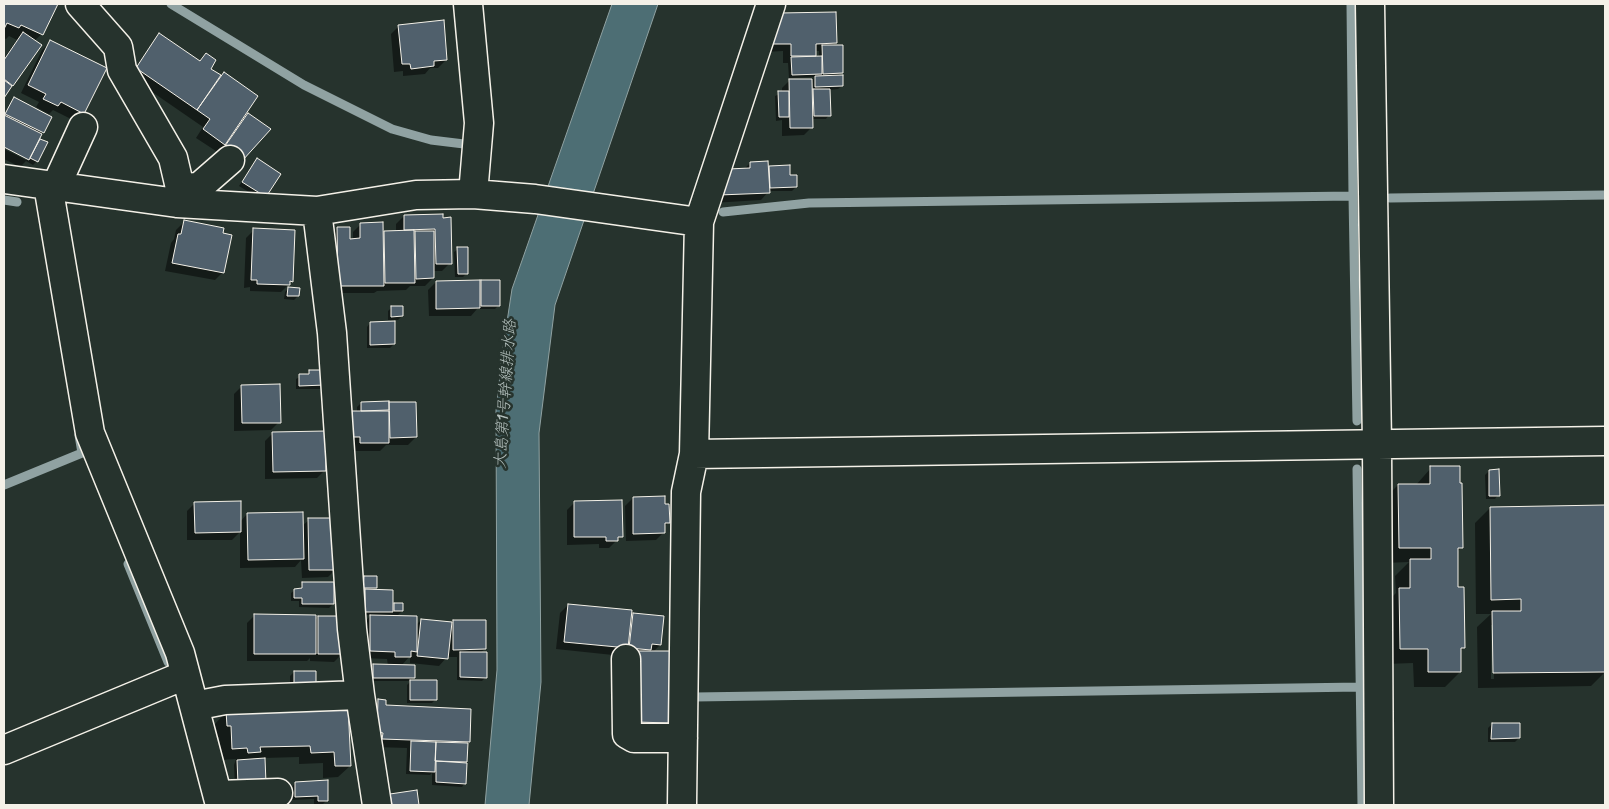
<!DOCTYPE html>
<meta charset="utf-8">
<style>
body{margin:0}
#map{position:relative;width:1609px;height:809px;overflow:hidden;background:#26332d;font-family:"Balsamiq Sans",sans-serif}
canvas{display:block}
.frame{position:absolute;inset:0;border:5px solid #f4f1e8;pointer-events:none}
</style>
<div id="map">
<canvas width="1609" height="809"></canvas>
<div class="frame"></div>
</div>
<script>
const context = document.querySelector('canvas').getContext('2d');
context.lineJoin = 'round';
function fill(path, color) {
  context.fillStyle = color;
  context.fill(path, 'evenodd');
}
function toPath(rows) {
  const path = new Path2D();
  for (const r of rows) {
    path.moveTo(r[0], r[1]);
    for (let i = 2; i < r.length; i += 2) path.lineTo(r[i], r[i + 1]);
  }
  return path;
}
function strokePath(path, color, width, dash) {
  context.strokeStyle = color;
  context.lineWidth = width;
  context.lineCap = dash ? 'butt' : 'round';
  context.setLineDash(dash || []);
  context.stroke(path);
}
function write(font, color, halo, rows, align = 'center') {
  context.font = font + ' "Balsamiq Sans","Klee One",sans-serif';
  context.lineWidth = 5;
  context.setLineDash([]);
  context.textBaseline = 'middle';
  context.strokeStyle = halo;
  context.fillStyle = color;
  for (const [text, x, y, turn = 0] of rows) {
    context.save();
    context.translate(x, y);
    context.rotate((+turn || 0) * Math.PI / 180);
    context.textAlign = isNaN(turn) ? turn : align;
    if (halo) context.strokeText(text, 0, 0);
    context.fillText(text, 0, 0);
    context.restore();
  }
}
const water = toPath([
 [612,4,658,4,555,305,539,433,541,682,529,805,485,805,497,670,496,411,503,348,512,289,612,4]
]);
fill(water, '#4d6e74');
strokePath(water, '#90a2a2', 1);
fill(toPath([
 [4,4,56,4,42,34,34,41,12,85,4,95,4,58,17,40,9,36,6,39,4,38],
 [773,22,835,43,832,46,841,73,838,76,842,86,838,89,829,90,829,115,826,119,812,119,812,127,804,135,782,136,782,120,776,121,775,96,782,93,782,88,790,80,812,80,815,77,789,78,788,63,783,63,783,51,765,52],
 [815,51,819,51,819,57,813,57],
 [399,26,446,60,438,68,430,68,425,74,403,76,403,71,394,72,391,34],
 [160,35,199,62,206,54,209,69,221,77,246,112,269,129,219,153,196,138,203,127,129,76],
 [50,42,83,113,75,121,53,110,49,114,36,107,39,102,21,93,42,50],
 [14,99,50,117,36,144,41,140,37,161,33,165,26,161,20,167,4,159,4,149,26,160,28,158,4,146,4,115],
 [257,160,280,174,262,200,239,186],
 [750,163,767,170,770,167,789,177,796,187,792,191,769,191,761,200,712,203],
 [442,215,450,263,442,271,433,271,433,278,425,286,410,286,406,290,377,291,374,293,330,293,330,237,337,229,349,240,353,240,353,232,361,224,382,232,396,232,396,224,404,216],
 [184,222,221,234,223,272,215,280,165,271,171,243,174,239,176,230],
 [254,230,292,281,281,292,250,291,250,287,244,288,246,238],
 [458,249,467,273,463,277,455,277,454,252],
 [436,282,479,284,481,282,499,305,495,309,477,309,471,316,429,316,428,290],
 [288,289,298,296,294,300,284,299,285,292],
 [391,308,402,316,398,320,388,320,388,311],
 [370,323,394,344,390,348,367,348,367,327],
 [310,372,324,385,320,389,296,389,296,379],
 [242,386,279,422,271,430,234,431,234,394],
 [361,403,388,406,390,403,416,437,408,445,386,445,380,451,353,451,345,420,352,412,357,412,357,407],
 [273,433,325,470,317,478,265,479,265,441],
 [1431,468,1462,547,1456,553,1457,588,1464,648,1459,652,1460,672,1445,687,1414,687,1413,663,1386,664,1385,604,1396,593,1395,576,1409,562,1384,563,1383,500,1398,485,1416,485],
 [1489,471,1498,495,1495,499,1486,499,1485,475],
 [633,498,668,523,663,528,664,532,656,540,626,541,625,506],
 [575,502,621,536,609,548,599,548,599,544,567,545,567,510],
 [195,503,240,522,247,514,302,526,309,520,336,569,328,577,302,578,301,560,295,567,240,568,240,532,232,540,187,540,187,511],
 [1605,506,1605,672,1591,686,1478,688,1477,627,1491,614,1476,614,1475,523,1490,508],
 [1491,625,1493,625,1494,679,1491,679],
 [364,577,376,577,376,587,372,590,392,591,392,607,394,604,402,604,402,611,396,617,415,617,415,626,421,620,452,623,485,622,485,649,480,653,486,653,486,677,482,681,457,680,457,657,447,657,439,666,410,663,410,656,401,666,414,666,414,677,410,681,436,681,436,699,432,703,407,703,407,685,411,681,369,681,370,669,373,666,388,666,387,659,362,658,363,624,371,615,362,615,362,594,365,591,360,591,360,581],
 [303,583,333,604,329,608,299,607,299,601,291,601,291,593,295,590,299,590],
 [568,605,663,617,660,645,653,652,668,722,660,730,628,730,632,657,556,649,560,613],
 [255,615,315,621,318,617,342,654,334,662,310,661,310,658,307,661,247,661,247,623],
 [294,672,314,683,290,687,290,676],
 [379,701,385,707,469,742,467,744,465,783,462,787,432,785,432,773,430,775,406,774,407,748,375,747,371,709],
 [347,707,350,766,338,777,323,778,323,763,299,764,299,757,264,758,265,782,235,787,234,765,236,759,221,760,219,737,215,737,215,724,226,712],
 [1492,724,1519,738,1515,742,1488,742,1488,728],
 [295,783,327,800,323,804,314,804,314,799,292,800,292,787],
 [416,791,418,805,383,805,391,795]
]), '#0007');
strokePath(toPath([
 [171,4,304,85,392,129,431,140,464,144],
 [1353,196,1357,421],
 [1390,198,1605,195],
 [4,200,17,202],
 [723,212,809,203,1353,196,1351,4],
 [1357,469,1362,805],
 [4,485,82,453,79,435],
 [128,564,168,662],
 [695,697,1360,687]
]), '#90a2a2', 9);
const building = toPath([
 [4,4,58,4,43,35,21,25,19,28,7,23,4,29,4,4],
 [836,12,837,43,816,44,816,56,791,56,791,44,772,44,780,13,836,12],
 [444,20,447,60,434,61,434,66,411,69,410,64,402,64,398,25,444,20],
 [23,32,42,45,13,86,4,79,4,60,23,32],
 [159,33,200,61,206,53,216,60,211,69,221,75,197,110,136,68,159,33],
 [50,40,107,68,84,114,61,102,58,106,43,99,46,94,28,85,50,40],
 [822,45,843,45,843,73,823,74,822,45],
 [822,56,822,74,792,75,791,57,822,56],
 [224,72,258,96,225,145,203,129,210,119,197,110,224,72],
 [843,75,843,86,815,87,815,76,843,75],
 [789,79,812,79,813,128,790,128,789,79],
 [4,80,12,86,4,98,4,80],
 [813,89,830,89,831,116,814,116,813,89],
 [778,91,789,91,789,117,779,117,778,91],
 [14,97,52,117,44,133,5,114,14,97],
 [248,113,271,129,242,161,223,149,248,113],
 [4,115,42,134,29,160,4,147,4,115],
 [40,139,48,142,38,162,30,158,40,139],
 [257,158,281,174,266,197,242,182,257,158],
 [768,161,770,193,719,195,728,169,750,168,750,162,768,161],
 [790,165,790,175,797,175,797,187,770,188,769,166,790,165],
 [443,214,443,218,451,217,452,264,436,264,435,229,404,230,404,215,443,214],
 [184,220,224,228,223,233,232,235,224,273,172,263,178,234,181,234,184,220],
 [383,222,384,286,338,286,337,227,350,227,350,239,360,238,360,223,383,222],
 [253,228,295,230,293,282,290,281,290,285,257,284,257,280,251,280,253,228],
 [414,230,415,283,385,283,384,231,414,230],
 [415,231,434,231,434,278,416,279,415,231],
 [457,247,468,247,468,274,458,274,457,247],
 [480,280,480,308,436,309,436,281,480,280],
 [481,280,500,280,500,306,481,306,481,280],
 [288,287,300,288,299,296,287,296,288,287],
 [391,306,403,306,403,316,391,317,391,306],
 [395,321,395,344,370,345,370,322,395,321],
 [309,370,325,370,325,385,299,386,299,374,309,374,309,370],
 [280,384,281,423,242,423,241,385,280,384],
 [389,401,389,410,361,411,361,402,389,401],
 [389,402,416,402,417,437,390,438,389,402],
 [352,411,389,411,389,443,360,443,360,437,352,437,352,411],
 [326,431,326,471,273,472,272,432,326,431],
 [1430,466,1460,466,1460,483,1462,483,1463,548,1458,548,1458,587,1464,587,1465,648,1461,648,1461,672,1428,672,1428,649,1400,649,1399,588,1410,588,1410,559,1431,559,1431,548,1399,548,1398,484,1430,484,1430,466],
 [1499,469,1500,496,1489,496,1489,470,1499,469],
 [665,496,665,504,669,504,670,523,665,523,665,533,633,534,633,497,665,496],
 [622,500,623,537,618,537,618,541,606,541,606,537,574,537,574,501,622,500],
 [241,501,241,532,195,533,194,502,241,501],
 [1605,505,1605,672,1493,673,1492,611,1521,611,1521,599,1491,600,1490,507,1605,505],
 [303,512,304,559,248,560,247,513,303,512],
 [308,518,337,518,337,570,309,570,308,518],
 [364,576,377,576,377,588,363,588,364,576],
 [302,582,334,582,334,604,302,604,302,598,294,598,294,589,302,588,302,582],
 [365,589,393,590,393,612,365,612,365,589],
 [394,603,403,603,403,611,394,611,394,603],
 [568,604,632,610,628,648,564,642,568,604],
 [633,613,664,616,661,645,652,644,651,650,629,648,633,613],
 [254,614,316,615,316,654,254,654,254,614],
 [370,615,417,616,417,652,411,651,411,657,395,657,395,652,370,651,370,615],
 [318,616,344,616,344,654,318,654,318,616],
 [421,619,452,622,448,659,417,656,421,619],
 [453,620,486,620,486,649,453,650,453,620],
 [636,651,670,651,670,723,636,722,636,651],
 [460,652,487,652,487,678,460,677,460,652],
 [373,664,415,665,415,678,373,678,373,664],
 [294,671,316,671,316,684,294,684,294,671],
 [410,680,437,680,437,700,410,700,410,680],
 [378,699,386,700,386,705,471,709,470,742,382,739,383,733,377,732,378,699],
 [348,706,351,766,335,766,334,752,311,753,310,746,260,747,261,752,248,753,247,748,232,749,231,726,227,726,226,711,348,706],
 [1492,723,1520,723,1520,738,1491,739,1492,723],
 [411,741,436,742,435,772,410,771,411,741],
 [436,742,468,743,467,762,435,761,436,742],
 [265,758,266,783,238,784,237,760,265,758],
 [436,761,467,763,466,784,436,782,436,761],
 [328,780,328,801,318,801,318,796,295,797,295,782,328,780],
 [417,790,419,805,392,805,390,794,417,790]
]);
fill(building, '#50606c');
strokePath(building, '#f4f1e8', 1);
const minor = toPath([
 [80,4,118,47,122,70,173,158,180,188,177,203],
 [468,4,479,123,473,194],
 [1370,4,1377,444,1379,805],
 [4,179,177,203,317,211,416,195,473,194,535,199,699,222],
 [48,185,90,433,180,653,220,805],
 [56,186,83,127],
 [180,188,199,187,230,160],
 [317,211,332,333,352,629,360,695,377,805],
 [694,454,1605,441],
 [626,659,627,734,634,738,683,738],
 [194,706,225,700,360,695],
 [4,750,185,675],
 [218,795,278,793],
 [682,805,686,492,694,454,699,222,771,4]
]);
strokePath(minor, '#f4f1e8', 31);
strokePath(minor, '#26332d', 28);
write('italic 16px', '#b1bdba', '#26332d', [
 ["大島第1号幹線排水路",506,394,-86]
]);
</script>
